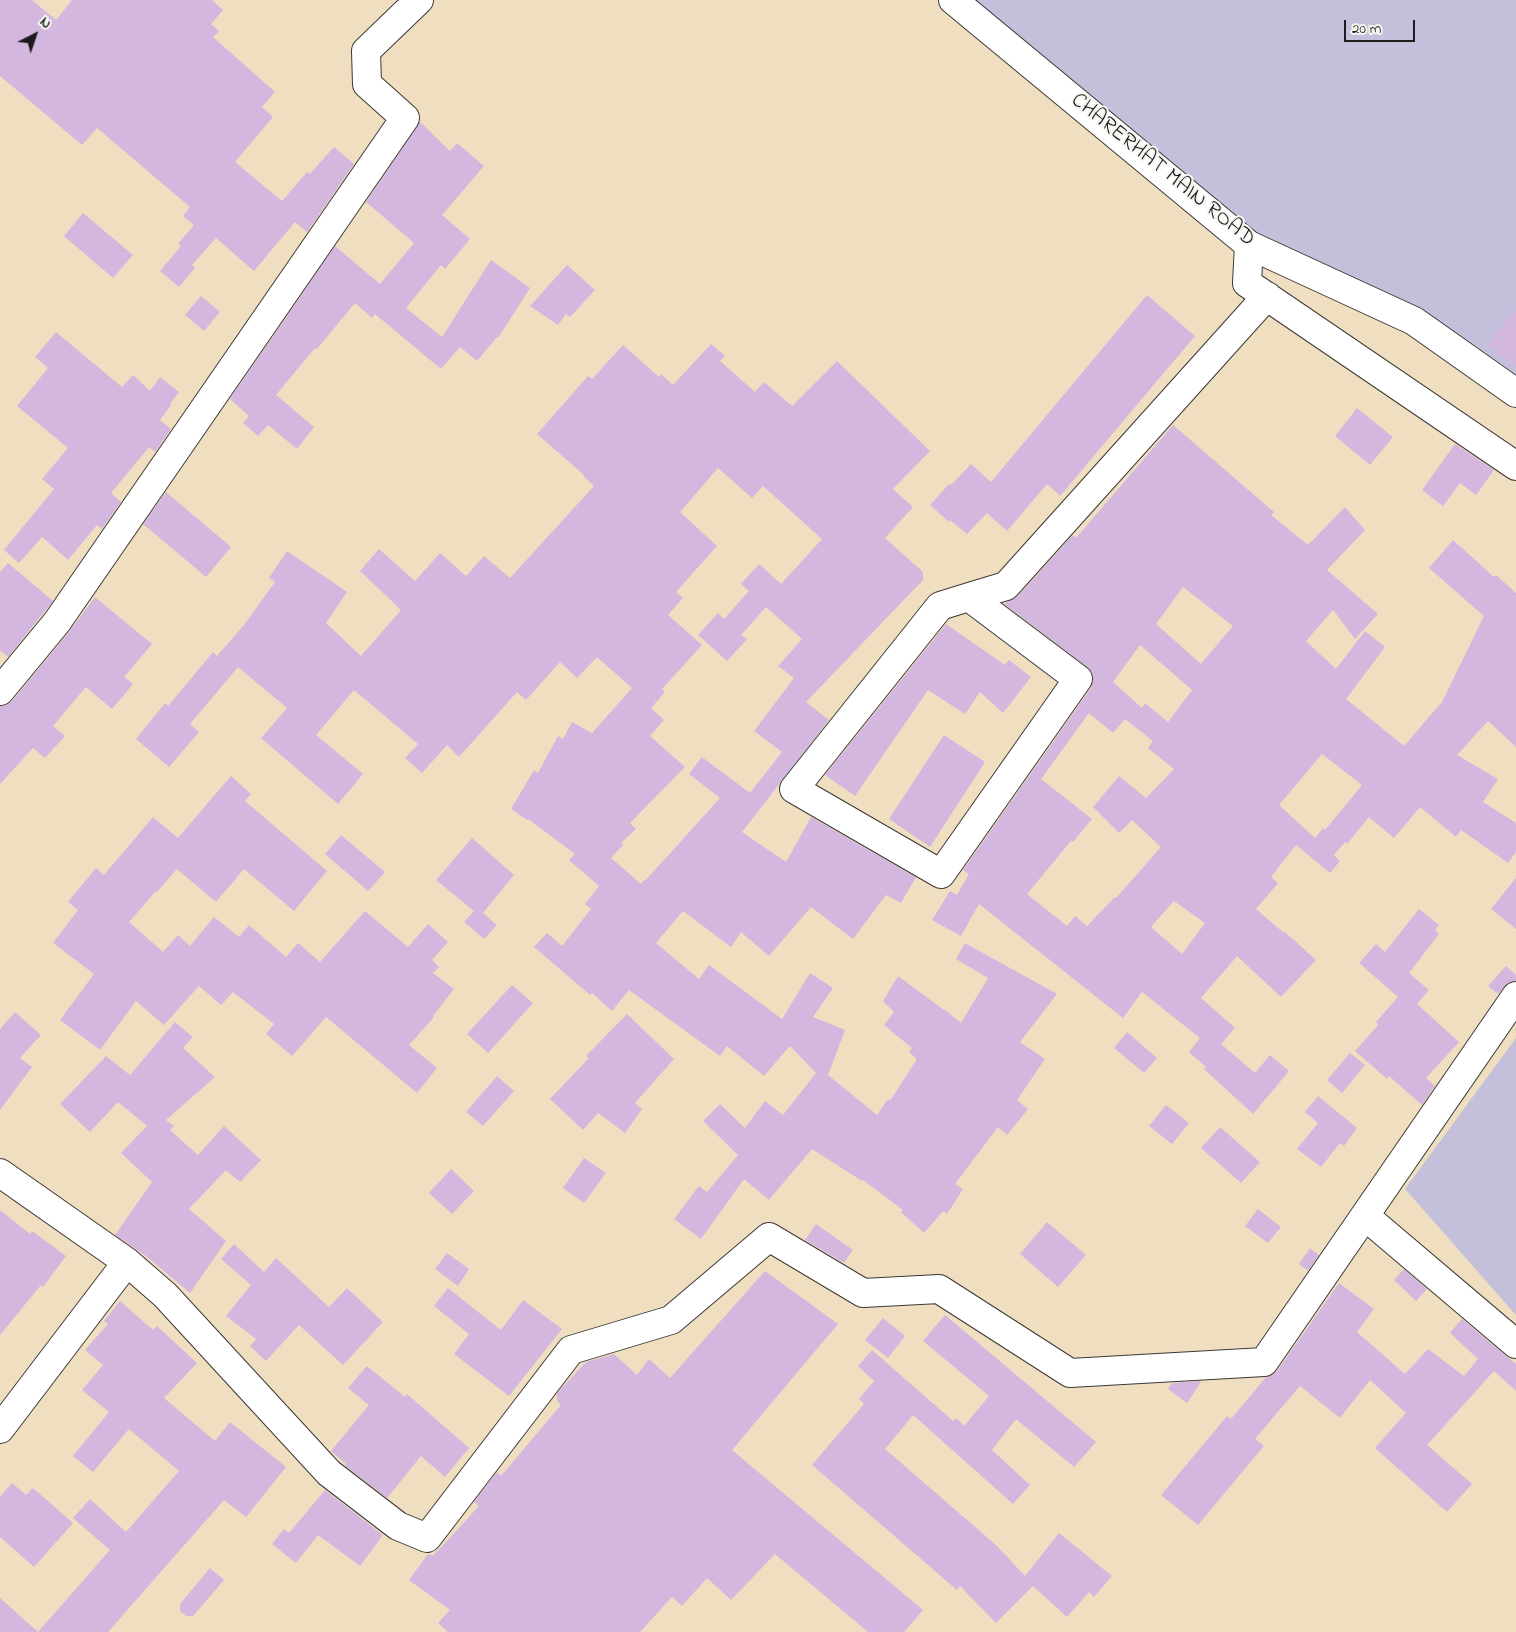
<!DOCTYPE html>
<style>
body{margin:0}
#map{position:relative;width:1516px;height:1632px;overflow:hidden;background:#efdfc0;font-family:"Indie Flower",sans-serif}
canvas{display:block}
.north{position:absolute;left:10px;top:10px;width:50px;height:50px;-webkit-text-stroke:4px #f6f6f2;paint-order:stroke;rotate:41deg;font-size:14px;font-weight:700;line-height:20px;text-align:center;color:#1c1c1c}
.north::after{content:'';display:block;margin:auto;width:18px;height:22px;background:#1c1c1c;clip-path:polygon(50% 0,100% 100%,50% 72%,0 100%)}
.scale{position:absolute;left:1344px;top:20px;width:71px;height:22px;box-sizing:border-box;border:2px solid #1c1c1c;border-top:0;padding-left:6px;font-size:15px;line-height:18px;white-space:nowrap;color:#1c1c1c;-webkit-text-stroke:4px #f6f6f2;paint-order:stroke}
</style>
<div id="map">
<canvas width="1516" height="1632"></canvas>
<div class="north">N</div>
<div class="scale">20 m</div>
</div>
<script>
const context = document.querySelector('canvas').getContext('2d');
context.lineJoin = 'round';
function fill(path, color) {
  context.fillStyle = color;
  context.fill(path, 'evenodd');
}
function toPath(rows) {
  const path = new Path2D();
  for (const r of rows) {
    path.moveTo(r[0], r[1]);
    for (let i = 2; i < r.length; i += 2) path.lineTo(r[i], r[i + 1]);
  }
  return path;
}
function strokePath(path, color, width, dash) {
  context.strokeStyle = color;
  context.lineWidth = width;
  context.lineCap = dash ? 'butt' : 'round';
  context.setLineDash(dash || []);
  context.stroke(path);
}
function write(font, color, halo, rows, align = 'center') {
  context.font = font + ' "Indie Flower",sans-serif';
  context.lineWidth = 4;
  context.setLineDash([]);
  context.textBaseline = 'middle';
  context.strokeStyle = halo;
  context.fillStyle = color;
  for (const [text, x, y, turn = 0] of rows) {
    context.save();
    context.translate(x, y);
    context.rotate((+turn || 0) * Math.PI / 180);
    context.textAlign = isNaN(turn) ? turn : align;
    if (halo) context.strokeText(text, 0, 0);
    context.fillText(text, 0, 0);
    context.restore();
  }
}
fill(toPath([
 [953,0,1516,0,1516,393,1249,245],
 [1516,1038,1516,1315,1405,1189]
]), '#c4c0db');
fill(toPath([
 [0,0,32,0,56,20,72,0,212,0,223,10,211,24,219,31,213,37,275,92,262,107,273,117,235,162,282,201,307,172,310,174,334,147,354,164,307,232,295,222,254,271,216,238,192,265,195,268,179,287,160,271,181,246,178,244,194,225,183,216,190,207,97,128,82,145,0,76],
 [420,122,450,151,457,143,484,166,442,215,470,239,445,269,441,265,406,308,442,337,491,260,530,288,498,338,497,337,477,361,460,347,441,369,375,314,372,318,355,303,317,349,315,348,276,395,314,427,297,449,268,425,258,436,243,423,249,416,230,399,335,246,380,284,414,243,366,202],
 [83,213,133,255,113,278,64,236],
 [567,265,595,290,570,317,566,314,558,325,530,306],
 [1147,295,1195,336,1060,496,1047,484,1007,531,987,513,967,534,950,520,949,522,930,505,949,484,951,485,971,464,991,482],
 [201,296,220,312,204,331,185,315],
 [1516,310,1516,366,1488,345],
 [56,332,122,387,133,375,150,391,160,377,179,392,170,404,171,405,160,420,171,429,155,452,149,447,111,493,121,502,102,529,97,525,68,560,42,537,19,563,4,550,54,489,42,479,68,448,17,406,48,368,35,357],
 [711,344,725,356,720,361,755,392,764,382,792,406,837,361,930,451,893,489,913,507,885,538,923,572,923,580,806,702,829,720,742,832,786,862,811,817,916,877,901,903,886,895,853,939,811,907,769,956,741,932,731,947,683,911,656,943,699,979,709,965,782,1019,810,973,833,988,813,1017,845,1030,828,1075,877,1115,888,1099,890,1101,917,1059,909,1052,912,1048,884,1025,894,1012,883,1001,898,976,944,1010,944,1009,961,1023,988,978,956,959,965,943,1057,994,1020,1042,1045,1059,1017,1100,1028,1109,1007,1135,998,1127,955,1184,963,1189,947,1214,943,1211,924,1233,901,1212,903,1210,863,1180,862,1181,812,1149,769,1200,744,1179,701,1239,674,1219,699,1186,707,1192,738,1155,703,1121,720,1104,745,1128,765,1101,783,1115,816,1073,790,1046,764,1076,727,1046,720,1056,629,990,612,1011,592,993,590,995,534,947,547,933,562,946,591,909,585,904,599,886,569,860,575,854,528,819,527,820,511,809,534,770,538,773,558,736,563,739,572,722,592,733,632,688,597,657,577,678,560,662,526,700,517,692,459,757,447,745,422,773,405,758,418,744,354,690,316,735,363,774,338,804,261,738,287,708,238,667,190,724,199,732,169,767,136,739,165,703,168,706,213,652,217,656,244,625,275,582,269,578,287,551,347,592,326,623,361,656,401,610,360,571,379,549,415,581,440,553,466,576,484,556,510,578,594,486,583,476,584,475,537,434,588,376,592,379,623,345,659,377,661,374,673,385],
 [718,468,752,498,763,486,822,539,781,584,759,564,741,584,749,591,724,619,718,613,698,635,727,661,747,639,741,635,766,607,802,639,778,666,794,678,754,731,782,752,750,793,702,757,689,774,720,798,645,881,644,880,641,884,611,858,623,845,621,843,636,829,630,823,685,767,650,736,664,720,651,708,665,692,662,689,702,645,668,615,683,598,676,592,717,546,680,512],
 [1357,408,1393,437,1370,465,1335,436],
 [1173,425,1274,512,1271,515,1308,545,1345,507,1365,530,1327,570,1378,614,1355,639,1333,610,1306,641,1336,669,1365,631,1385,647,1346,699,1404,746,1442,702,1484,616,1429,568,1453,540,1494,577,1496,575,1516,593,1516,747,1488,721,1457,755,1498,779,1483,802,1516,823,1516,852,1508,863,1461,830,1456,837,1420,807,1394,838,1369,817,1347,844,1345,842,1334,855,1340,861,1330,873,1296,845,1271,877,1278,883,1256,909,1284,933,1285,932,1316,960,1281,997,1237,956,1201,998,1235,1028,1221,1044,1255,1073,1270,1055,1289,1071,1253,1114,1204,1069,1206,1067,1189,1052,1200,1038,1142,992,1123,1018,979,904,961,936,932,920,950,891,957,895,969,874,963,870,1091,688,1093,681,1092,673,1087,667,1004,604,1018,596,1073,535,1076,538],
 [1183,587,1233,626,1201,664,1156,624],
 [1140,645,1192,690,1168,722,1145,703,1142,708,1113,682],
 [1089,713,1113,733,1125,719,1153,741,1148,748,1174,769,1146,798,1119,776,1093,807,1119,833,1132,820,1161,847,1116,898,1115,897,1087,926,1075,916,1067,926,1027,894,1071,841,1073,842,1092,819,1041,779],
 [1322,754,1362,785,1325,830,1323,828,1315,838,1279,805],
 [1174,901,1205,923,1182,954,1151,927],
 [1455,444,1494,470,1476,495,1460,483,1443,506,1422,490],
 [166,492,231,547,206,577,143,524],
 [8,563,53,601,8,657,0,650,0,572],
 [95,597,152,644,124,677,133,684,112,709,86,687,53,726,65,736,45,758,33,748,0,784,0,706,6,705,12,701,69,632],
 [946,624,1005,665,1009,660,1031,677,1003,713,980,692,965,714,928,690,855,796,825,775],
 [944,735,985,762,930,847,889,819],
 [231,776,251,794,245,801,327,871,294,911,244,869,216,902,177,869,157,892,156,891,129,922,163,952,178,935,190,946,214,917,239,937,249,925,286,957,298,943,320,962,365,911,408,947,428,924,448,942,432,960,439,967,433,973,454,989,433,1016,434,1017,409,1045,437,1068,417,1093,326,1017,292,1056,266,1034,274,1024,233,992,221,1005,199,986,164,1025,136,1001,100,1050,60,1020,94,974,53,943,78,910,68,902,96,868,104,875,153,817,178,838],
 [341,835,385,872,368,891,325,854],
 [472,838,514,875,483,913,497,925,484,939,464,922,474,911,436,880],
 [1516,878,1516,929,1491,909],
 [1419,909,1439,925,1435,930,1439,934,1409,973,1429,990,1417,1004,1459,1042,1426,1078,1435,1086,1422,1105,1389,1076,1387,1079,1355,1051,1378,1025,1376,1022,1398,997,1359,963,1376,944,1385,952],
 [1506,966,1516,975,1516,981,1509,982,1498,994,1488,986],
 [512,985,533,1003,488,1053,467,1034],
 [15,1012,41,1035,20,1058,32,1067,0,1110,0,1029],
 [627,1014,674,1059,635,1103,642,1109,625,1133,598,1113,583,1130,550,1099,589,1058,586,1056],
 [175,1022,193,1037,183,1048,215,1077,166,1120,174,1126,170,1130,198,1155,224,1126,261,1160,240,1182,226,1170,189,1209,226,1241,190,1293,146,1256,115,1235,152,1182,121,1153,147,1126,118,1102,90,1132,60,1104,106,1056,130,1075],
 [1127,1032,1157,1058,1144,1073,1114,1048],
 [1350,1053,1365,1065,1342,1093,1327,1080],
 [497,1076,514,1091,483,1126,466,1112],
 [1318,1096,1357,1128,1344,1146,1340,1143,1321,1167,1297,1149,1318,1123,1305,1112],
 [1166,1105,1189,1123,1172,1144,1149,1126],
 [1220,1127,1260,1162,1241,1183,1201,1148],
 [584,1158,606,1173,584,1203,563,1188],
 [451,1169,474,1191,452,1214,429,1193],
 [1258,1209,1281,1227,1268,1243,1245,1226],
 [0,1210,30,1234,32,1231,66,1256,43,1287,41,1285,0,1335],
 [1047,1222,1086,1255,1058,1287,1020,1254],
 [816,1224,853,1250,844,1263,805,1240],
 [234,1244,264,1272,276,1258,329,1307,347,1288,383,1322,343,1365,299,1325,266,1361,250,1346,256,1339,226,1316,251,1285,221,1259],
 [1310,1248,1319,1255,1308,1271,1299,1264],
 [447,1253,469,1269,458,1286,435,1269],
 [1404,1269,1427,1289,1416,1301,1394,1280],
 [765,1271,838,1324,732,1450,923,1610,904,1632,868,1632,775,1554,731,1600,707,1578,682,1606,672,1597,640,1632,448,1632,438,1623,450,1610,409,1580,428,1554,433,1556,479,1506,474,1502,497,1472,501,1476,561,1405,557,1401,557,1394,559,1391,586,1362,614,1354,637,1375,649,1359,670,1378],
 [1339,1283,1374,1309,1357,1332,1405,1374,1428,1349,1464,1376,1478,1359,1450,1333,1462,1319,1516,1364,1516,1391,1494,1371,1427,1445,1472,1484,1447,1512,1375,1448,1406,1413,1370,1380,1340,1418,1300,1386,1255,1439,1264,1446,1198,1525,1161,1495,1227,1416,1231,1419,1266,1377,1272,1375,1277,1371],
 [448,1288,501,1330,523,1300,562,1329,509,1396,454,1354,469,1334,434,1306],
 [120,1301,153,1330,157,1326,197,1363,164,1398,215,1441,230,1422,286,1467,246,1517,224,1500,108,1632,0,1632,0,1598,38,1632,110,1550,73,1518,90,1499,126,1532,179,1471,129,1429,93,1472,73,1456,109,1412,82,1390,103,1365,85,1350,108,1324,104,1321],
 [945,1315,1096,1442,1074,1467,1016,1419,992,1450,1030,1485,1013,1504,913,1415,885,1449,996,1545,1025,1576,1059,1533,1112,1576,1094,1597,1089,1592,1067,1617,1033,1586,996,1623,960,1586,957,1590,812,1465,864,1404,859,1399,874,1381,858,1366,872,1350,953,1421,956,1418,964,1426,989,1396,923,1341],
 [883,1318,905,1336,888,1358,865,1340],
 [367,1366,405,1397,407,1394,469,1448,445,1477,421,1456,387,1498,345,1466,346,1464,331,1451,369,1405,348,1388],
 [1200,1381,1201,1382,1187,1403,1168,1389,1172,1383],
 [12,1483,26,1495,33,1488,73,1523,34,1567,0,1537,0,1497],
 [325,1490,383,1535,360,1566,318,1535,296,1563,272,1544,284,1529,289,1533],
 [210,1568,224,1580,193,1616,186,1616,180,1611,180,1604]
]), '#d4b7df');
const minor = toPath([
 [953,0,1249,245,1414,321,1516,393],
 [1249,245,1247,283,1516,466],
 [969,597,1078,679,941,874,794,789,940,606,969,597,1006,586,1267,296],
 [0,691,57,622,405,118,367,84,366,51,419,0],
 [0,1173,127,1262,165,1295,329,1473,398,1526,427,1538,571,1350,671,1320,769,1237,863,1293,939,1289,1070,1373,1264,1362,1516,996],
 [1365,1216,1516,1344],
 [0,1429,127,1262]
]);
strokePath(minor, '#3c3935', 30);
strokePath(minor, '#fff', 28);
write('22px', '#1c1c1c', '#f6f6f2', [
 ["CHARERHAT MAIN ROAD",1162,171,39]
]);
</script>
